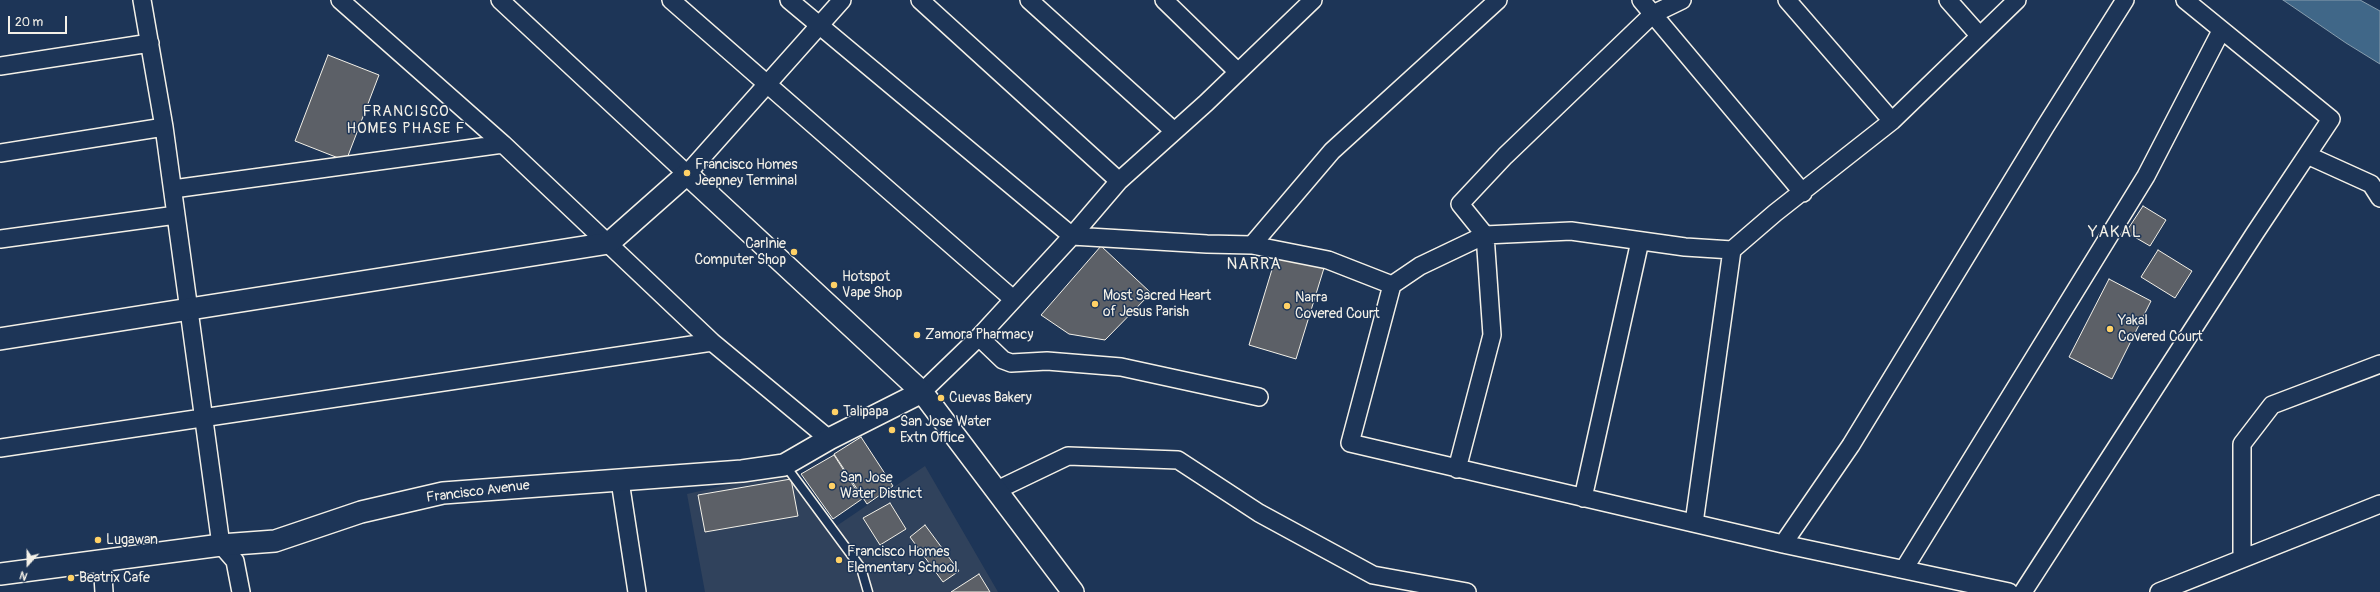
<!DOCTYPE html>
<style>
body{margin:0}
#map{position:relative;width:2380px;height:592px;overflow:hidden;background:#1d3557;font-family:Pangolin,sans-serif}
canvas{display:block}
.north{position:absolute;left:8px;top:544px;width:40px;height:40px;-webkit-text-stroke:3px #1d3557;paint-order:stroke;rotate:201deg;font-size:11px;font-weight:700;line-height:16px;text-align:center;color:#f4f1e8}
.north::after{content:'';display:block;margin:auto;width:14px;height:18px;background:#f4f1e8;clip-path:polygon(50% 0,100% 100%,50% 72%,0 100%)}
.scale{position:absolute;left:8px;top:16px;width:59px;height:18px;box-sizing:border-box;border:2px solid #f4f1e8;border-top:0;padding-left:5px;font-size:12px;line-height:14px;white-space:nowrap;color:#f4f1e8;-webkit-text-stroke:3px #1d3557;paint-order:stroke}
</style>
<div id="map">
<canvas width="2380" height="592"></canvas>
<div class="north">N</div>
<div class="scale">20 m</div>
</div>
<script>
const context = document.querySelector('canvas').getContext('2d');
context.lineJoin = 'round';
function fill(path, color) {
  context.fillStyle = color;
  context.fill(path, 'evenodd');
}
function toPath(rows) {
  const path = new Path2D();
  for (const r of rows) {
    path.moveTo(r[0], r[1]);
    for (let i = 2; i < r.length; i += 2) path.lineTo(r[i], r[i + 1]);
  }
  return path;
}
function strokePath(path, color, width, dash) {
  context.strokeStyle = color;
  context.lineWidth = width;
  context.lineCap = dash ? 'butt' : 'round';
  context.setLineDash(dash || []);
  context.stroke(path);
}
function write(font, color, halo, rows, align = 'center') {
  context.font = font + ' Pangolin,sans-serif';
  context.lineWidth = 3;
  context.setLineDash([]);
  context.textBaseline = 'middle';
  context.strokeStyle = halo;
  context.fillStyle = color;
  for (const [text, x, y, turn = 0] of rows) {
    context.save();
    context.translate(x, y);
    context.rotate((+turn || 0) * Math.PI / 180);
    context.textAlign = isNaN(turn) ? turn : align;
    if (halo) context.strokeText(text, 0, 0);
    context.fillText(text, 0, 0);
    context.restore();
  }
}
fill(toPath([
 [925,466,998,592,705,592,687,494,793,470,835,527]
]), '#30425c');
const water = toPath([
 [2283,0,2360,0,2380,11,2380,64,2346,43,2283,0]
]);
fill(water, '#406788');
strokePath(water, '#889eae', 1);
const building = toPath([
 [328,55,379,75,346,161,295,141,328,55],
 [2143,206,2166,220,2150,246,2126,232,2143,206],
 [1101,246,1151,293,1105,340,1069,334,1041,315,1101,246],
 [2158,250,2192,271,2175,298,2141,277,2158,250],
 [1277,253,1324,268,1296,359,1249,345,1277,253],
 [2109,279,2151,301,2112,379,2069,357,2109,279],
 [861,437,893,486,867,504,834,454,861,437],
 [834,455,862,499,833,519,801,474,834,455],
 [791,479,798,516,705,532,698,495,791,479],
 [890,503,906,529,880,545,863,518,890,503],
 [925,525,959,571,943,582,910,537,925,525],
 [979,574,990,592,951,592,979,574]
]);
fill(building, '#5c6067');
strokePath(building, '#f4f1e8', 1);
const service = toPath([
 [785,465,861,568,868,592]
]);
const minor = toPath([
 [142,0,164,127,221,545,235,561,241,592],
 [340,0,503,144,712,342,829,439],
 [500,0,687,174,842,0],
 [671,0,1013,299],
 [789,0,1072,236,1207,244,1252,245,1328,260,1392,285,1420,266,1485,235,1571,231,1685,247,1732,250,1775,213,1892,121,2017,0],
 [920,0,1119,181],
 [1029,0,1174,131],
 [1164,0,1238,72],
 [1641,0,1803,193],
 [1787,0,1892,121],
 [1948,0,1979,35],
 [0,66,150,43],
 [0,153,164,127],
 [2307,155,2371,184,2380,198],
 [173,189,503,144],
 [0,239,176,215],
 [1252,245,1332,151,1498,0],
 [1392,285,1350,443,1783,544,2009,592],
 [979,337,1003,360,1011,363,1047,361,1121,367,1259,397],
 [922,392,979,337,1072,236,1119,181,1206,103,1313,0],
 [0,448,712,342],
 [1457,469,1492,335,1485,235,1460,204,1505,156,1653,14,1682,0],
 [620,481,637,592],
 [995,491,1068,456,1178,460,1259,513,1373,575,1467,592],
 [1583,498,1640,241],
 [1694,523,1732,250],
 [1783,544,1851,445,2045,127,2125,0],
 [2242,559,2242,444,2272,405,2380,364],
 [102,560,104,592],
 [1904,569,2146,176,2221,31],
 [2023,592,2255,233,2331,119,2185,0],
 [2159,592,2380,504]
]);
const tertiary = toPath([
 [0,339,609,243,687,174,922,392,1073,592],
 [0,574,221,545,275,541,361,512,443,493,742,471,784,465,829,439,922,392]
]);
strokePath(service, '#f4f1e8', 11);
strokePath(minor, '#f4f1e8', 20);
strokePath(tertiary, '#f4f1e8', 24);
strokePath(service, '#1d3557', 8);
strokePath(minor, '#1d3557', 17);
strokePath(tertiary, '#1d3557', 21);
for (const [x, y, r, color] of [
 [687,173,4,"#ffd166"],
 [794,252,4,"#ffd166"],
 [834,285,4,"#ffd166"],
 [1095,304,4,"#ffd166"],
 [1287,306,4,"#ffd166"],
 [2110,329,4,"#ffd166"],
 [917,335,4,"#ffd166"],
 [941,398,4,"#ffd166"],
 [835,412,4,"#ffd166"],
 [892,430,4,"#ffd166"],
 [832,486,4,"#ffd166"],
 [98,540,4,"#ffd166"],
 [839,560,4,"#ffd166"],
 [71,578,4,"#ffd166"]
]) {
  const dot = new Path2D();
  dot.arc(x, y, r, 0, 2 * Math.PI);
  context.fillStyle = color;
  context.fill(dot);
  strokePath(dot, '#1d3557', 1.5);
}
write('14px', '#f4f1e8', '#1d3557', [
 ["Francisco Homes",695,165],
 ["Jeepney Terminal",695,181],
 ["Carlnie",786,244,"right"],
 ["Computer Shop",786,260,"right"],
 ["Hotspot",842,277],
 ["Vape Shop",842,293],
 ["Most Sacred Heart",1103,296],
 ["of Jesus Parish",1103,312],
 ["Narra",1295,298],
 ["Covered Court",1295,314],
 ["Yakal",2118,321],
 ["Covered Court",2118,337],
 ["Zamora Pharmacy",925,335],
 ["Cuevas Bakery",949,398],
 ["Talipapa",843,412],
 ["San Jose Water",900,422],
 ["Extn Office",900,438],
 ["San Jose",840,478],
 ["Water District",840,494],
 ["Lugawan",106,540],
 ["Francisco Homes",847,552],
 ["Elementary School",847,568],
 ["Beatrix Cafe",79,578]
], 'left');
write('14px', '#f4f1e8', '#1d3557', [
 ["Francisco Avenue",478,492,-7]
]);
context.letterSpacing = '1px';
write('15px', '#f4f1e8', '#1d3557', [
 ["FRANCISCO",406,112],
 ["HOMES PHASE F",406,129]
]);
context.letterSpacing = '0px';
context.letterSpacing = '1px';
write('16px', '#f4f1e8', '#1d3557', [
 ["YAKAL",2115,233],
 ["NARRA",1254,265]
]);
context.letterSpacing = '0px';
</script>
